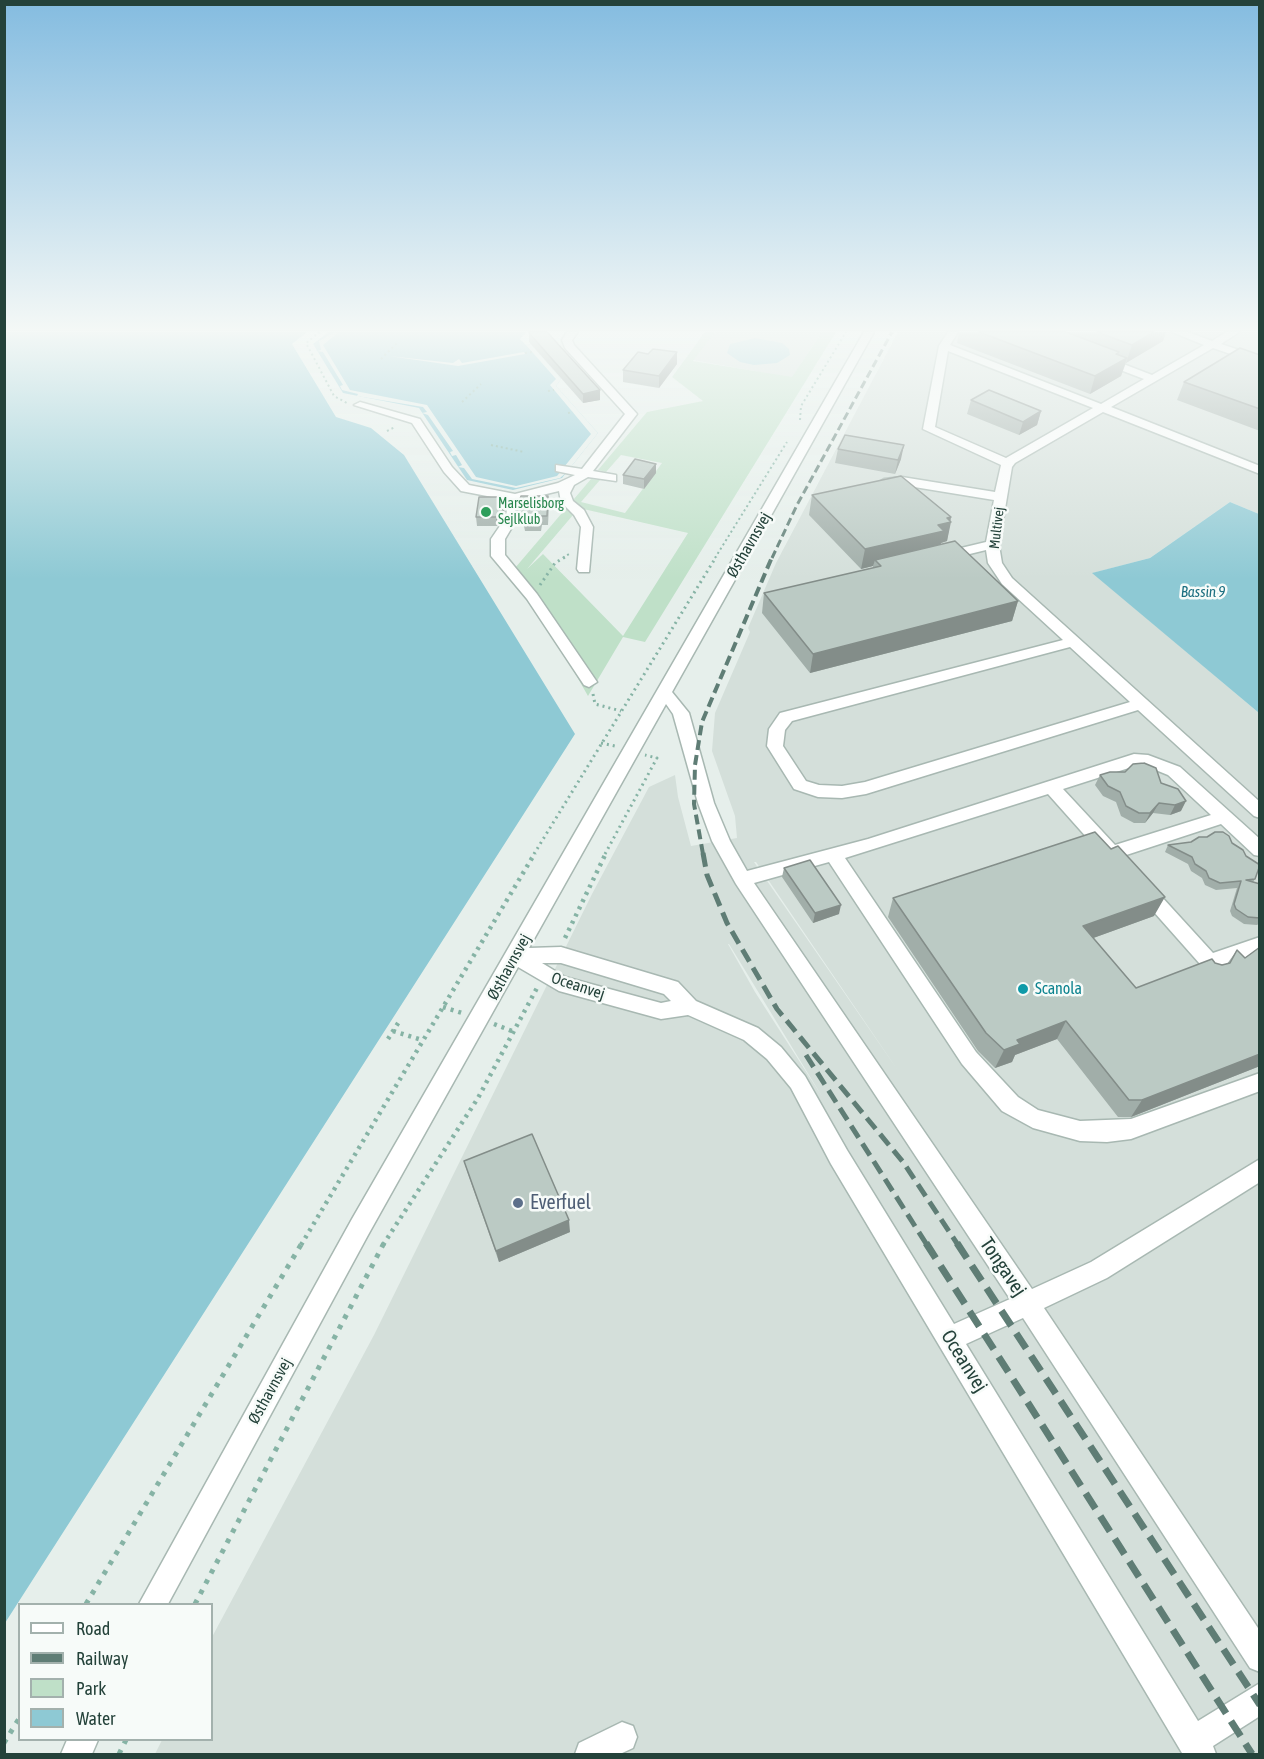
<!DOCTYPE html>
<meta charset="utf-8">
<style>
body{margin:0}
#map{position:relative;width:1264px;height:1759px;overflow:hidden;background:#e6efeb;font-family:"Asap Condensed",sans-serif}
canvas{display:block}
.frame{position:absolute;inset:0;border:6px solid #24423a;pointer-events:none}
.legend{position:absolute;left:18px;top:1603px;width:195px;height:138px;box-sizing:border-box;background:#f7fbf9;border:2px solid #a3b1ad;margin:0;padding:8px 10px;list-style:none;font-size:18px;color:#24423a}
.legend li{display:flex;align-items:center;gap:12px;height:30px}
.legend b{width:30px;border:2px solid #a3b1ad}
</style>
<div id="map">
<canvas width="1264" height="1759"></canvas>
<div class="frame"></div>
<ul class="legend">
<li><b style="height:8px;background:#fff"></b>Road</li>
<li><b style="height:8px;background:#5f7d75"></b>Railway</li>
<li><b style="height:16px;background:#bfe0c8"></b>Park</li>
<li><b style="height:16px;background:#8ec9d4"></b>Water</li>
</ul>
</div>
<script>
const context = document.querySelector('canvas').getContext('2d');
context.lineJoin = 'round';
function fill(path, color) {
  context.fillStyle = color;
  context.fill(path, 'evenodd');
}
function toPath(rows) {
  const path = new Path2D();
  for (const r of rows) {
    path.moveTo(r[0], r[1]);
    for (let i = 2; i < r.length; i += 2) path.lineTo(r[i], r[i + 1]);
  }
  return path;
}
function strokePath(path, color, width, dash) {
  context.strokeStyle = color;
  context.lineWidth = width;
  context.lineCap = dash ? 'butt' : 'round';
  context.setLineDash(dash || []);
  context.stroke(path);
}
function write(font, color, halo, rows, align = 'center') {
  context.font = font + ' "Asap Condensed",sans-serif';
  context.lineWidth = 5;
  context.setLineDash([]);
  context.textBaseline = 'middle';
  context.strokeStyle = halo;
  context.fillStyle = color;
  for (const [text, x, y, turn = 0] of rows) {
    context.save();
    context.translate(x, y);
    context.rotate((+turn || 0) * Math.PI / 180);
    context.textAlign = isNaN(turn) ? turn : align;
    if (halo) context.strokeText(text, 0, 0);
    context.fillText(text, 0, 0);
    context.restore();
  }
}
fill(toPath([
 [715,332,822,332,792,378,693,360],
 [898,332,1259,332,1259,514,1230,502,1150,558,1093,573,1259,713,1259,1754,155,1754,162,1740,212,1740,212,1637,374,1335,592,894,649,787,675,775,678,797,691,846,737,838,735,816,712,751,715,713,750,632,748,628,776,563],
 [754,862,756,862,899,1072],
 [728,944,729,944,823,1098,755,992]
]), '#d4dfda');
fill(toPath([
 [705,332,715,332,693,361,792,377,822,332,836,332,645,642,623,637,588,696,515,568,591,479,600,480,581,502,625,513,662,463,621,455,606,472,598,470,647,412,703,401,672,377],
 [579,508,688,533,623,636,543,554,527,569]
]), '#bfe0c8');
fill(toPath([
 [5,332,307,332,292,344,336,417,371,428,404,455,575,734,5,1623],
 [329,332,526,332,520,339,526,345,531,344,561,379,556,386,598,433,562,478,513,490,467,480,419,408,343,393,313,344],
 [755,338,782,343,789,349,790,355,777,363,754,365,740,362,727,353,730,344],
 [1230,502,1259,514,1259,713,1092,573,1150,558]
]), '#8ec9d4');
fill(toPath([
 [335,332,339,332,323,345,350,390,427,405,476,477,516,486,557,476,562,470,567,472,560,478,516,488,472,479,464,468,458,467,462,465,456,455,452,456,450,452,453,451,428,415,422,413,427,412,423,407,357,396,358,394,342,390,340,386,343,385,323,352,317,351,321,350,319,341],
 [531,344,561,379,556,386,598,433,570,468,564,467,591,434,550,385,556,379,526,345],
 [524,352,525,354,458,366,389,356,453,363,459,359,462,363]
]), '#e6efeb');
const minor = toPath([
 [567,332,578,332,572,340,574,345,637,414,593,471,616,475,616,481,588,477,574,485,570,493,573,501,584,510,593,527,589,572,579,572,577,569,581,527,574,515,561,502,559,491,521,500,518,517,505,539,505,555,537,594,597,682,589,687,584,685,527,599,491,556,491,539,506,517,508,500,461,491,444,472,412,423,354,405,360,402,420,419,452,467,469,485,515,494,558,483,575,475,556,471,556,465,582,469,625,414,565,348,562,340,567,332],
 [864,332,874,332,672,692,689,713,714,803,730,841,747,871,868,839,1134,754,1148,755,1180,767,1260,839,1260,856,1254,855,1221,824,1111,860,1105,858,1048,794,845,858,976,1052,1018,1097,1038,1110,1080,1121,1131,1119,1260,1073,1260,1091,1131,1139,1107,1142,1080,1141,1033,1128,1002,1111,962,1064,829,862,754,883,1032,1289,1091,1262,1260,1159,1260,1182,1107,1278,1044,1308,1260,1631,1260,1672,1250,1668,1023,1318,966,1344,1198,1721,1260,1683,1260,1716,1213,1746,1216,1754,1182,1753,831,1164,791,1088,767,1059,744,1040,688,1015,661,1019,559,991,518,967,368,1235,168,1604,139,1604,352,1219,864,332],
 [666,704,673,714,698,803,712,841,736,884,1010,1299,954,1324,847,1150,805,1076,781,1047,758,1028,696,1001,678,982,561,947,529,948,666,704],
 [1135,766,1146,766,1168,775,1211,815,1115,845,1063,789,1135,766],
 [542,963,561,963,664,994,671,1001,661,1003,565,977,542,963],
 [948,332,958,332,950,345,1101,404,1144,379,1097,361,1097,357,1105,357,1152,375,1204,345,1172,332,1188,332,1212,341,1226,332,1239,332,1221,344,1260,357,1260,364,1213,348,1111,407,1260,466,1260,474,1103,412,1015,463,1012,467,999,545,1002,563,1012,578,1260,802,1260,818,1254,816,1138,710,866,794,842,798,818,797,794,789,767,746,769,729,780,713,1063,640,1002,584,988,563,986,550,941,561,934,557,936,554,986,542,994,500,902,485,884,487,878,483,884,479,902,477,995,492,1001,465,923,429,939,346,948,332],
 [948,351,1093,408,1006,458,935,427,948,351],
 [1070,647,1130,702,865,782,842,786,819,785,806,781,783,746,785,730,792,721,1070,647],
 [1144,882,1150,884,1213,953,1260,937,1260,952,1220,966,1217,979,1210,981,1203,979,1200,964,1138,894,1135,889,1138,884,1144,882],
 [622,1722,633,1726,637,1737,633,1748,620,1754,575,1754,579,1743,622,1722],
 [67,1740,98,1740,92,1754,61,1754,67,1740]
]);
strokePath(minor, '#a8b8b2', 3);
strokePath(toPath([
 [320,332,306,343,334,396,347,403],
 [525,353,532,352],
 [381,359,397,343],
 [548,391,554,390],
 [462,402,481,384],
 [568,413,573,412],
 [800,420,801,406,846,332],
 [387,431,395,427],
 [491,445,524,452],
 [563,558,569,554],
 [715,558,787,442]
]), '#86b3a5', 2, [2, 3]);
strokePath(toPath([
 [540,585,555,563,565,557],
 [593,694,595,704,621,711],
 [601,743,615,746],
 [534,854,716,557],
 [605,854,657,758,645,755]
]), '#86b3a5', 3, [2, 4]);
strokePath(toPath([
 [565,938,606,853],
 [443,1007,462,1013],
 [494,1024,512,1031],
 [393,1031,422,1040],
 [388,1039,400,1020],
 [301,1245,535,853],
 [383,1245,478,1098,538,986]
]), '#86b3a5', 4.5, [3, 5]);
strokePath(toPath([
 [86,1604,302,1243],
 [195,1604,384,1243],
 [4,1743,20,1717],
 [119,1754,126,1740]
]), '#86b3a5', 5, [4.5, 7]);
fill(minor, '#fff');
strokePath(toPath([
 [772,558,797,505,892,332]
]), '#5f7d75', 3, [8, 4]);
strokePath(toPath([
 [703,854,694,804,695,765,702,722,772,557]
]), '#5f7d75', 4, [10, 5]);
strokePath(toPath([
 [703,853,707,875,727,923,777,1009,903,1162,958,1245],
 [806,1055,927,1245]
]), '#5f7d75', 5, [14, 7]);
strokePath(toPath([
 [926,1243,1252,1754],
 [957,1243,1260,1705]
]), '#5f7d75', 7, [18, 9]);
fill(toPath([
 [959,332,1166,332,1163,341,1126,363,1121,376,1090,394,957,343],
 [529,333,600,400,583,403,529,342],
 [1260,355,1260,431,1177,400,1184,382],
 [677,364,659,388,623,382,623,370],
 [971,400,1041,411,1037,425,1019,435,967,414],
 [838,449,901,459,895,474,835,463],
 [656,473,644,489,623,484,623,475],
 [812,495,951,517,947,541,941,543,941,545,1018,601,1012,621,810,673,762,613,764,593,873,568,873,566,861,569,809,515],
 [505,506,504,516,497,526,477,526,476,517],
 [549,506,548,525,542,525,541,531,525,531,524,526,515,526,514,516],
 [1125,772,1161,783,1181,811,1170,815,1153,813,1145,823,1134,823,1121,816,1116,802,1103,796,1095,785,1100,775],
 [1232,843,1255,879,1253,882,1260,884,1260,923,1257,925,1244,924,1232,916,1230,911,1237,888,1216,890,1205,885,1202,878,1191,871,1188,864,1165,852,1168,845],
 [784,868,839,914,813,923,782,877],
 [893,898,1154,916,1093,938,1136,988,1215,963,1222,965,1227,964,1237,950,1245,958,1260,947,1260,1066,1131,1117,1118,1117,1057,1039,1015,1055,1012,1062,995,1068,978,1051,888,917],
 [464,1161,570,1232,499,1262,468,1174]
]), '#a1aea9');
fill(toPath([
 [1154,332,1166,332,1163,341,1126,363,1132,345],
 [677,352,677,364,659,388,659,376],
 [1119,352,1115,365,1127,358,1121,376,1090,394,1095,376,1116,354],
 [600,390,600,400,583,403,583,394],
 [1041,411,1037,425,1019,435,1023,422],
 [904,445,901,459,895,474,898,460],
 [656,464,656,473,644,489,644,479],
 [504,497,505,506,504,516,497,526,496,517],
 [951,517,950,522,951,522,947,541,941,543,939,551,875,560,873,566,861,569,865,549,938,525,947,518],
 [1018,601,1012,621,810,673,813,654],
 [1186,801,1181,811,1170,815,1175,805],
 [1159,803,1153,813,1145,823,1150,813],
 [1165,897,1154,916,1074,945,1083,926],
 [841,905,839,914,813,923,815,913],
 [1066,1021,1057,1039,1015,1055,1012,1062,995,1068,1004,1050,1017,1040],
 [1260,1054,1260,1066,1131,1117,1142,1100],
 [569,1220,570,1232,499,1262,496,1251]
]), '#838d89');
const building = toPath([
 [529,332,547,332,600,390,583,394,529,333,529,332],
 [979,332,1066,332,1119,352,1116,354,1127,358,1095,376,979,332],
 [1097,332,1154,332,1132,345,1097,332],
 [1240,348,1260,355,1260,409,1184,382,1240,348],
 [653,349,677,352,659,376,623,370,638,352,648,354,653,349],
 [989,390,1041,411,1023,422,971,400,989,390],
 [845,435,904,445,898,460,838,449,845,435],
 [635,459,656,464,644,479,623,475,635,459],
 [901,476,951,517,947,518,951,522,938,525,944,531,865,549,812,495,901,476],
 [521,496,548,496,547,516,541,516,540,521,524,521,525,516,514,516,521,496],
 [479,497,504,497,503,507,496,517,476,517,479,497],
 [955,541,1018,601,813,654,764,593,881,566,875,560,955,541],
 [1144,763,1156,768,1161,783,1178,789,1186,801,1175,805,1159,803,1150,813,1139,813,1126,806,1120,792,1108,786,1100,775,1110,772,1125,772,1133,764,1144,763],
 [1095,832,1111,849,1118,846,1165,897,1083,926,1136,988,1212,959,1215,963,1222,965,1230,963,1237,950,1245,958,1260,947,1260,1054,1142,1100,1129,1100,1066,1021,1017,1040,1020,1044,1004,1050,986,1033,893,898,1095,832],
 [1215,832,1223,832,1229,836,1232,843,1243,850,1246,856,1260,865,1255,879,1246,880,1260,884,1260,918,1248,917,1236,909,1234,904,1241,881,1220,883,1209,878,1206,871,1195,864,1192,857,1168,845,1191,842,1199,837,1207,837,1215,832],
 [810,860,841,905,815,913,784,868,810,860],
 [532,1134,569,1220,496,1251,464,1161,532,1134]
]);
fill(building, '#bbcac4');
strokePath(building, '#838d89', 1.5);
const sky = context.createLinearGradient(0, 0, 0, 579);
sky.addColorStop(0, '#84bce0');
sky.addColorStop(0.57, '#f4f8f6');
sky.addColorStop(1, '#f4f8f600');
context.fillStyle = sky;
context.fillRect(0, 0, 1264, 579);
for (const [x, y, r, color] of [
 [486,512,6,"#2e9e5b"],
 [1023,989,6,"#0f9aa8"],
 [518,1203,6,"#5c6f8a"]
]) {
  const dot = new Path2D();
  dot.arc(x, y, r, 0, 2 * Math.PI);
  context.fillStyle = color;
  context.fill(dot);
  strokePath(dot, '#f7fbf9', 2);
}
write('14px', '#27864d', '#f7fbf9', [
 ["Marselisborg",498,504],
 ["Sejlklub",498,520]
], 'left');
write('14px', '#24423a', '#f7fbf9', [
 ["Multivej",997,528,-83]
]);
write('italic 15px', '#1c6f80', '#f7fbf9', [
 ["Bassin 9",1203,592]
]);
write('16px', '#24423a', '#f7fbf9', [
 ["Østhavnsvej",749,545,-60],
 ["Østhavnsvej",509,967,-61],
 ["Oceanvej",578,986,18],
 ["Østhavnsvej",270,1391,-61]
]);
write('16px', '#0d838f', '#f7fbf9', [
 ["Scanola",1035,989]
], 'left');
write('20px', '#4e5e75', '#f7fbf9', [
 ["Everfuel",530,1203]
], 'left');
write('20px', '#24423a', '#f7fbf9', [
 ["Tongavej",1003,1267,56],
 ["Oceanvej",964,1361,58]
]);
</script>
